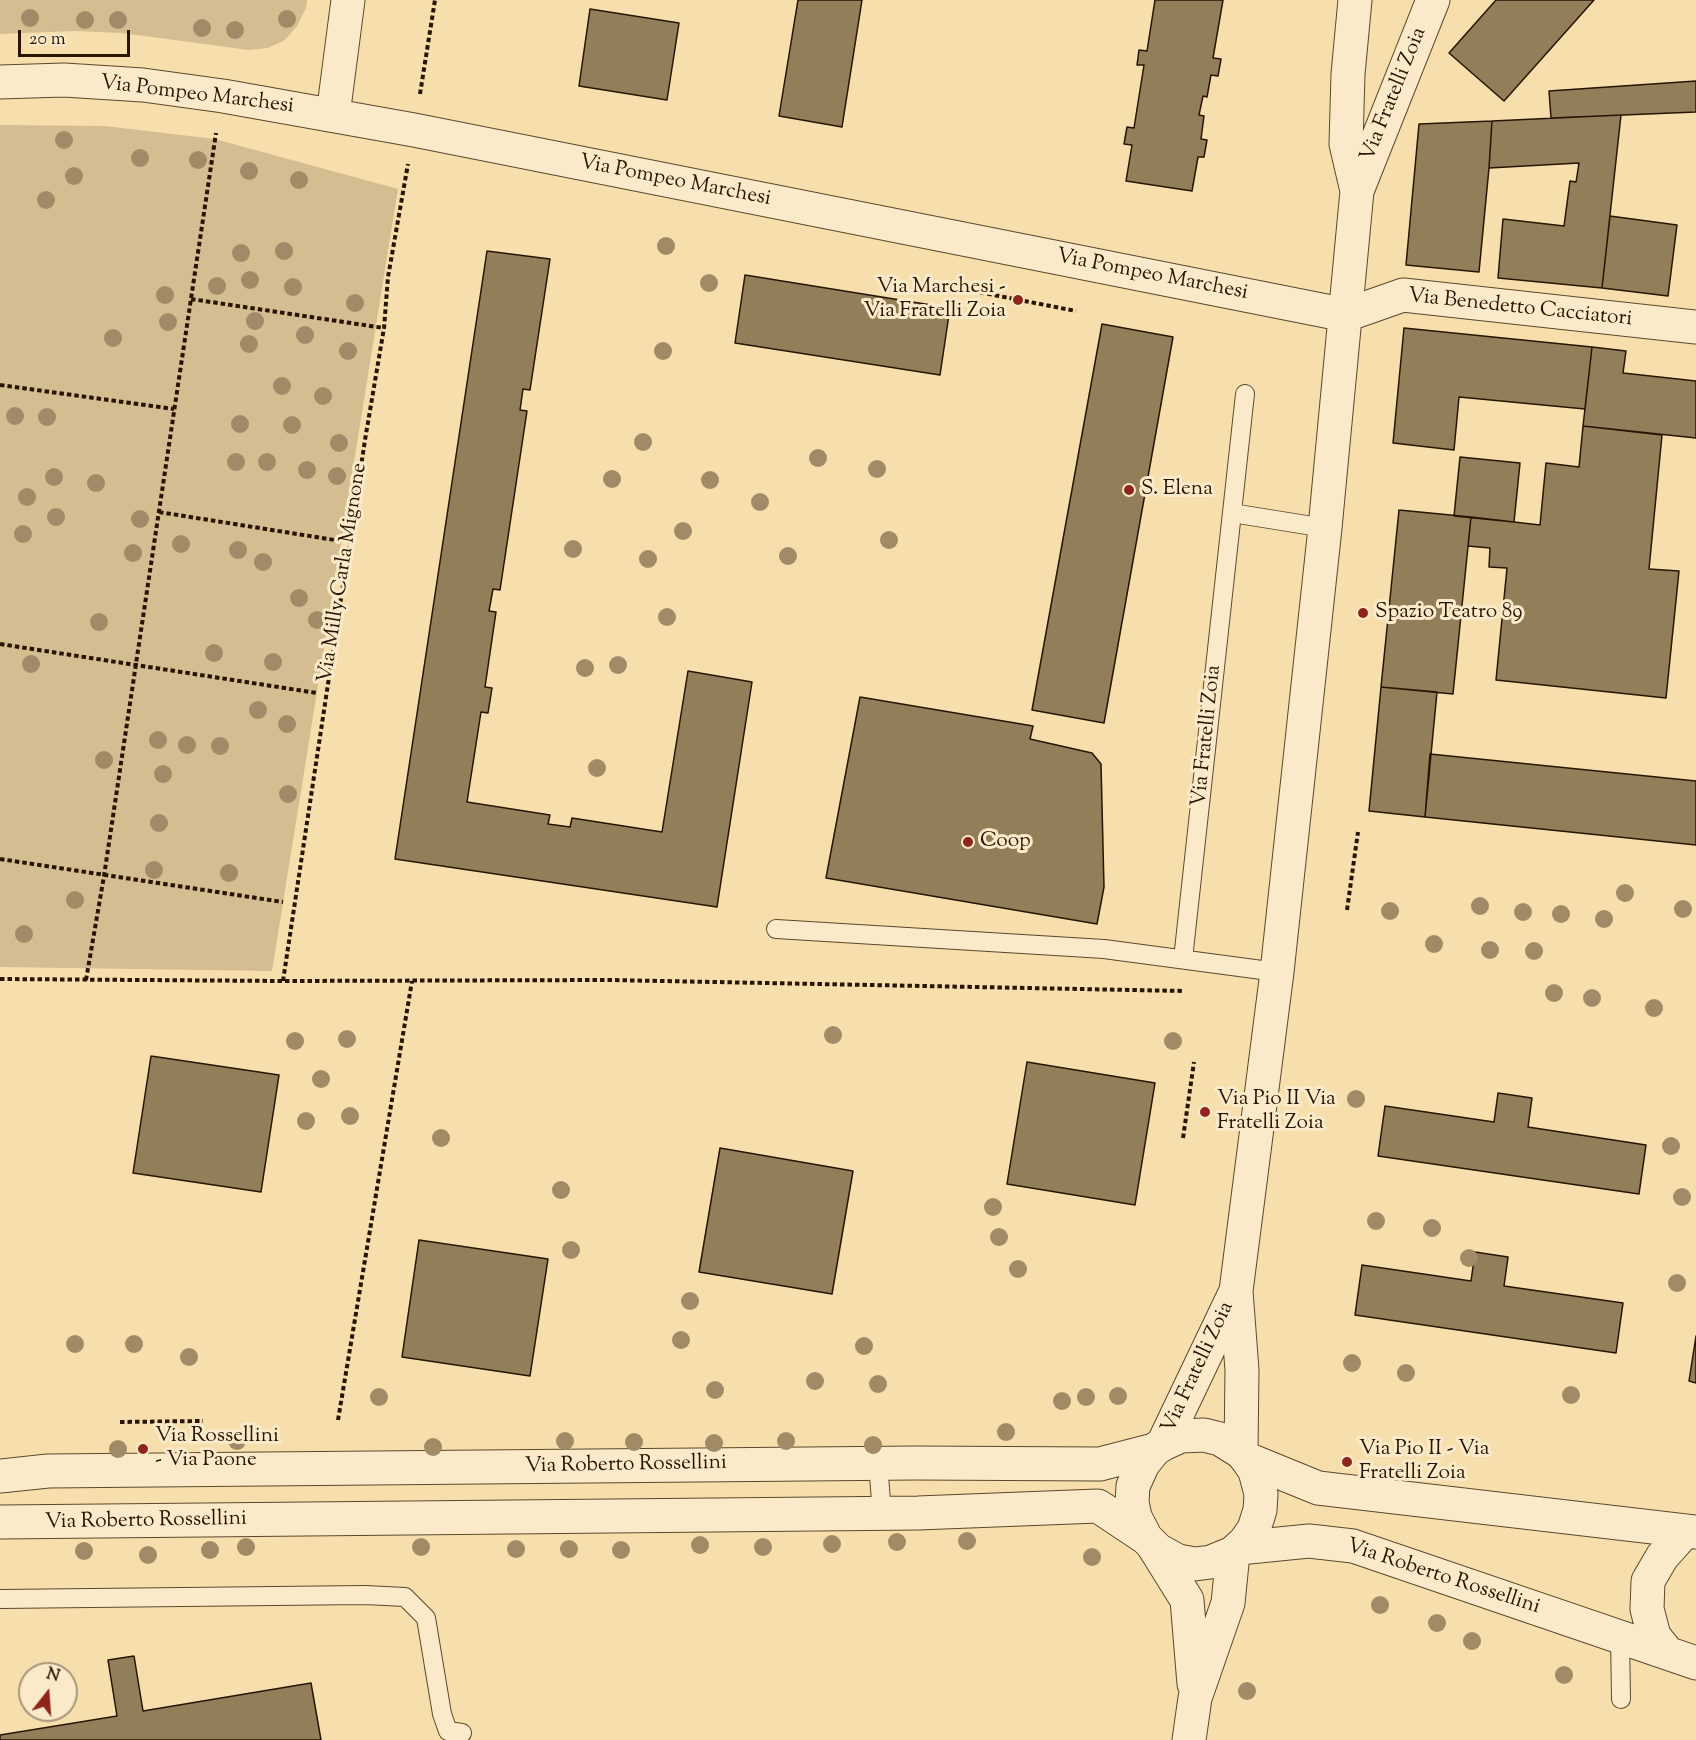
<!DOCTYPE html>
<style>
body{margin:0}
#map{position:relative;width:1696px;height:1740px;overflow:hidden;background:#f7dfad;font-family:"Sorts Mill Goudy",serif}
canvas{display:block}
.north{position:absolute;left:18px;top:1662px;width:60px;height:60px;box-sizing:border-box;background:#faeaca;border:2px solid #a69579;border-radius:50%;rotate:17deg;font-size:16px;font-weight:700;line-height:24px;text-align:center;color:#271500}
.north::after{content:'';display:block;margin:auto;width:21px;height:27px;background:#8f2418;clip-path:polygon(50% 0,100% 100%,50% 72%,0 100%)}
.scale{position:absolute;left:18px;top:30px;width:112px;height:27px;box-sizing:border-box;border:3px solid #271500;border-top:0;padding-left:8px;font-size:18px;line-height:21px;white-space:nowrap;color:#271500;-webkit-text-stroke:4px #faeaca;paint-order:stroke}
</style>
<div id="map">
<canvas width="1696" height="1740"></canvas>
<div class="north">N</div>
<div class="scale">20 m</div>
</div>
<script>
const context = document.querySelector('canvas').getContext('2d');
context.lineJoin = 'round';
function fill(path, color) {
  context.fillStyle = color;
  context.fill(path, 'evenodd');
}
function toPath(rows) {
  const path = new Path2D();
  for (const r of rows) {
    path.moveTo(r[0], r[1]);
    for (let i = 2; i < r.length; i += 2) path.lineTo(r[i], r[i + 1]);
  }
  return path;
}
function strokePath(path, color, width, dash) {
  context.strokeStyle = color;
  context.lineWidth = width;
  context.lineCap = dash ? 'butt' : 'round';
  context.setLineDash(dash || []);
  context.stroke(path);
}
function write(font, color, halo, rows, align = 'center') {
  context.font = font + ' "Sorts Mill Goudy",serif';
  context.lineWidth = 6;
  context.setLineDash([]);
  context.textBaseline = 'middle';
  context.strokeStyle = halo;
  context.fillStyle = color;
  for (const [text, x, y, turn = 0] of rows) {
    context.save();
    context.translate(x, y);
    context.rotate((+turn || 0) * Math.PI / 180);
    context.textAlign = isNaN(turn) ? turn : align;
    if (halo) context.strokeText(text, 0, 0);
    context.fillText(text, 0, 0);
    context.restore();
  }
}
fill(toPath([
 [0,0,307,0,306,8,297,26,285,40,268,48,249,50,122,33,75,31,0,34],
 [0,125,105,126,215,139,398,189,272,971,0,967]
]), '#d4bd90');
const building = toPath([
 [798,0,862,0,842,127,779,116,798,0],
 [1155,0,1223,0,1213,58,1221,59,1218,76,1211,75,1207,97,1203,96,1199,115,1204,116,1201,139,1207,140,1204,157,1198,157,1192,191,1126,181,1132,145,1124,144,1127,127,1134,128,1144,65,1137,65,1139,50,1147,51,1155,0],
 [1496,0,1594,0,1504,101,1449,53,1496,0],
 [590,9,679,23,667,100,579,86,590,9],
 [1696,81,1696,112,1551,118,1549,91,1696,81],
 [1621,115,1602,288,1498,278,1503,219,1564,226,1570,181,1576,182,1579,163,1489,168,1492,121,1621,115],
 [1492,121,1489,168,1479,272,1406,265,1419,124,1492,121],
 [1610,216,1677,225,1668,296,1602,288,1610,216],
 [487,251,550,259,530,390,523,389,520,410,527,411,500,590,493,589,489,611,496,612,485,687,492,688,488,713,481,712,467,802,550,815,548,824,570,827,572,818,662,832,688,671,752,682,717,907,395,859,487,251],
 [745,275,950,308,940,375,735,343,745,275],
 [1102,324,1173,337,1104,723,1032,710,1102,324],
 [1404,328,1592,347,1585,409,1459,397,1454,450,1393,443,1404,328],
 [1592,347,1626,351,1623,373,1696,381,1696,438,1583,426,1592,347],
 [1583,426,1662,435,1649,569,1679,571,1666,698,1496,680,1507,568,1489,567,1490,548,1468,546,1471,517,1540,525,1546,463,1579,467,1583,426],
 [1460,457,1520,463,1514,522,1454,516,1460,457],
 [1399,510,1471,517,1453,694,1381,687,1399,510],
 [1381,687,1437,692,1425,817,1369,811,1381,687],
 [860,697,1033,726,1030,739,1092,753,1101,764,1104,887,1097,924,826,878,860,697],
 [1430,754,1696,781,1696,845,1425,817,1430,754],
 [151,1056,279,1075,261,1192,133,1173,151,1056],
 [1027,1062,1155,1083,1135,1205,1007,1184,1027,1062],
 [1498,1093,1532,1098,1528,1127,1646,1145,1639,1194,1378,1156,1385,1106,1494,1122,1498,1093],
 [720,1148,853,1171,832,1294,699,1272,720,1148],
 [419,1240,548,1259,530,1376,402,1357,419,1240],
 [1475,1252,1508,1257,1504,1286,1623,1303,1616,1353,1355,1315,1362,1265,1471,1281,1475,1252],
 [1696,1336,1696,1383,1689,1381,1696,1336],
 [134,1656,143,1711,311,1683,321,1740,0,1740,0,1735,117,1716,108,1660,134,1656]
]);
fill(building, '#937e5a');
strokePath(building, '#271500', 1.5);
const service = toPath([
 [1232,513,1325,528],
 [776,929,1104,949,1277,972],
 [1183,959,1245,394],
 [878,1463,882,1514],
 [0,1599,365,1595,405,1597,426,1618,442,1714,448,1731,462,1733],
 [1620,1636,1621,1699]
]);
const minor = toPath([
 [1355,0,1348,74,1346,144,1357,191],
 [0,82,64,80,143,85,223,96,414,130,1346,315],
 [333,115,348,0],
 [1346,315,1403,295,1696,327],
 [1154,1450,1163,1444,1235,1293],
 [1247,1459,1241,1452,1242,1370,1236,1291,1277,972,1325,528,1357,191,1433,0],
 [1154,1547,1187,1600,1194,1684],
 [1189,1740,1195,1698,1228,1603,1233,1553]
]);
const tertiary = toPath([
 [1163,1444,1181,1436,1204,1435,1220,1439,1241,1452],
 [1154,1450,1143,1464,1133,1486,1132,1502,1135,1517,1146,1538,1158,1550,1178,1561,1195,1564,1211,1562,1233,1553,1245,1542,1254,1529,1260,1510,1261,1494,1255,1471,1247,1459],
 [1247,1459,1318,1488,1696,1532],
 [0,1476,48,1471,915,1463,1100,1464,1154,1450],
 [0,1522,918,1513,1098,1506,1146,1538],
 [1239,1548,1309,1541,1353,1546,1696,1663],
 [1666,1651,1654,1636,1647,1609,1648,1581,1662,1557,1685,1531]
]);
strokePath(service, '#5b482b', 20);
strokePath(minor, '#5b482b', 35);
strokePath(tertiary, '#5b482b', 35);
strokePath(toPath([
 [420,94,435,0],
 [958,288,1076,311],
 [191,299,384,328],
 [0,385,174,409],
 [159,512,341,541],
 [0,644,317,693],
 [0,859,283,902],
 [1347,910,1358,832],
 [0,979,283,981,609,980,1184,991],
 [86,980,104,876,216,133],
 [283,981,365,440,384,328,388,277,408,164],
 [1183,1138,1194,1062],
 [338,1420,412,981],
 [120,1422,203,1421]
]), '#271500', 4, [4.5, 3]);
strokePath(service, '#faeaca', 18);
strokePath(minor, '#faeaca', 33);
strokePath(tertiary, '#faeaca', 33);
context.fillStyle = '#a18b66';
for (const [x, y] of [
 [30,18],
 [287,19],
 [85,20],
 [118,20],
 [202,28],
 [235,30],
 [64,140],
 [140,158],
 [198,160],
 [249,171],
 [74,176],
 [299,180],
 [46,200],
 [666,246],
 [284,251],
 [241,253],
 [250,280],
 [709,283],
 [217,286],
 [293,287],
 [165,295],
 [355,303],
 [255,321],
 [168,322],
 [305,335],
 [113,338],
 [249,344],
 [348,351],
 [663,351],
 [282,386],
 [323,396],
 [15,416],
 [47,417],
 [240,424],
 [292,425],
 [643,442],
 [339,443],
 [818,458],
 [236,462],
 [267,462],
 [877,469],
 [307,470],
 [337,476],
 [54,477],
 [612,479],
 [710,480],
 [96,483],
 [27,497],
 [760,502],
 [56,517],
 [140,519],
 [683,531],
 [23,534],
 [889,540],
 [181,544],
 [573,549],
 [238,550],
 [133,553],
 [788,556],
 [648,559],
 [263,562],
 [299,598],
 [667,617],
 [317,620],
 [99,622],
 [214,653],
 [273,662],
 [31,664],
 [618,665],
 [585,668],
 [258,710],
 [287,724],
 [158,740],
 [187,745],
 [220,746],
 [104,760],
 [597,768],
 [163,774],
 [288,794],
 [159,823],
 [154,870],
 [229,873],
 [1625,893],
 [75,900],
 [1480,906],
 [1683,909],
 [1390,911],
 [1523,912],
 [1561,914],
 [1604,919],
 [24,934],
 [1434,944],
 [1490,950],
 [1534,951],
 [1554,993],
 [1592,998],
 [1654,1008],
 [833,1035],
 [347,1039],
 [295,1041],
 [1173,1041],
 [321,1079],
 [1356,1099],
 [350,1116],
 [306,1121],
 [441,1138],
 [1671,1146],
 [561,1190],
 [1682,1197],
 [993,1207],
 [1376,1221],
 [1432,1228],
 [999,1237],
 [571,1250],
 [1469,1258],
 [1018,1269],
 [1677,1283],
 [690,1301],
 [681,1340],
 [75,1344],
 [134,1344],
 [864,1346],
 [189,1357],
 [1352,1363],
 [1406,1373],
 [815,1381],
 [878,1384],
 [715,1390],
 [1571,1395],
 [1118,1396],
 [379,1397],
 [1086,1397],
 [1062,1401],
 [1006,1432],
 [237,1441],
 [565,1441],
 [786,1441],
 [634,1442],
 [714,1443],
 [873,1445],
 [433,1447],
 [118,1449],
 [967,1541],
 [897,1542],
 [832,1544],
 [700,1545],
 [246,1547],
 [421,1547],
 [763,1547],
 [516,1549],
 [569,1549],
 [210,1550],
 [621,1550],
 [84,1551],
 [148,1555],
 [1092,1557],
 [1380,1605],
 [1437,1623],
 [1472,1641],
 [1564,1675],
 [1247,1691]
]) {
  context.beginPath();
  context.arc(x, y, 9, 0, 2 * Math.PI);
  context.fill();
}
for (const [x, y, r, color] of [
 [1018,300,6,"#8f2418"],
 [1129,490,6,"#8f2418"],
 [1363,613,6,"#8f2418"],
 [968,842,6,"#8f2418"],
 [1205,1112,6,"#8f2418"],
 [143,1449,6,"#8f2418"],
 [1347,1462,6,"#8f2418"]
]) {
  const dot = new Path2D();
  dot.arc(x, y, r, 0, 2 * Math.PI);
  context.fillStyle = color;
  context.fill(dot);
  strokePath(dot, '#faeaca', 2);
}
write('21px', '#271500', '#faeaca', [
 ["Via Fratelli Zoia",1395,95,-68],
 ["Via Pompeo Marchesi",197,96,7],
 ["Via Pompeo Marchesi",675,182,11],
 ["Via Pompeo Marchesi",1152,276,11],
 ["Via Benedetto Cacciatori",1520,309,6],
 ["Via Milly Carla Mignone",344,573,-81],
 ["Via Fratelli Zoia",1208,736,-84],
 ["Via Fratelli Zoia",1199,1368,-65],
 ["Via Roberto Rossellini",626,1466,-1],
 ["Via Roberto Rossellini",146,1522,-1],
 ["Via Roberto Rossellini",1443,1578,18]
]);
write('21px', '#271500', '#faeaca', [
 ["Via Marchesi -",1006,288,"right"],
 ["Via Fratelli Zoia",1006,312,"right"],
 ["S. Elena",1141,490],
 ["Spazio Teatro 89",1375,613],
 ["Coop",980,842],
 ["Via Pio II Via",1217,1100],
 ["Fratelli Zoia",1217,1124],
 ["Via Rossellini",155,1437],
 ["- Via Paone",155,1461],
 ["Via Pio II - Via",1359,1450],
 ["Fratelli Zoia",1359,1474]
], 'left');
</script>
